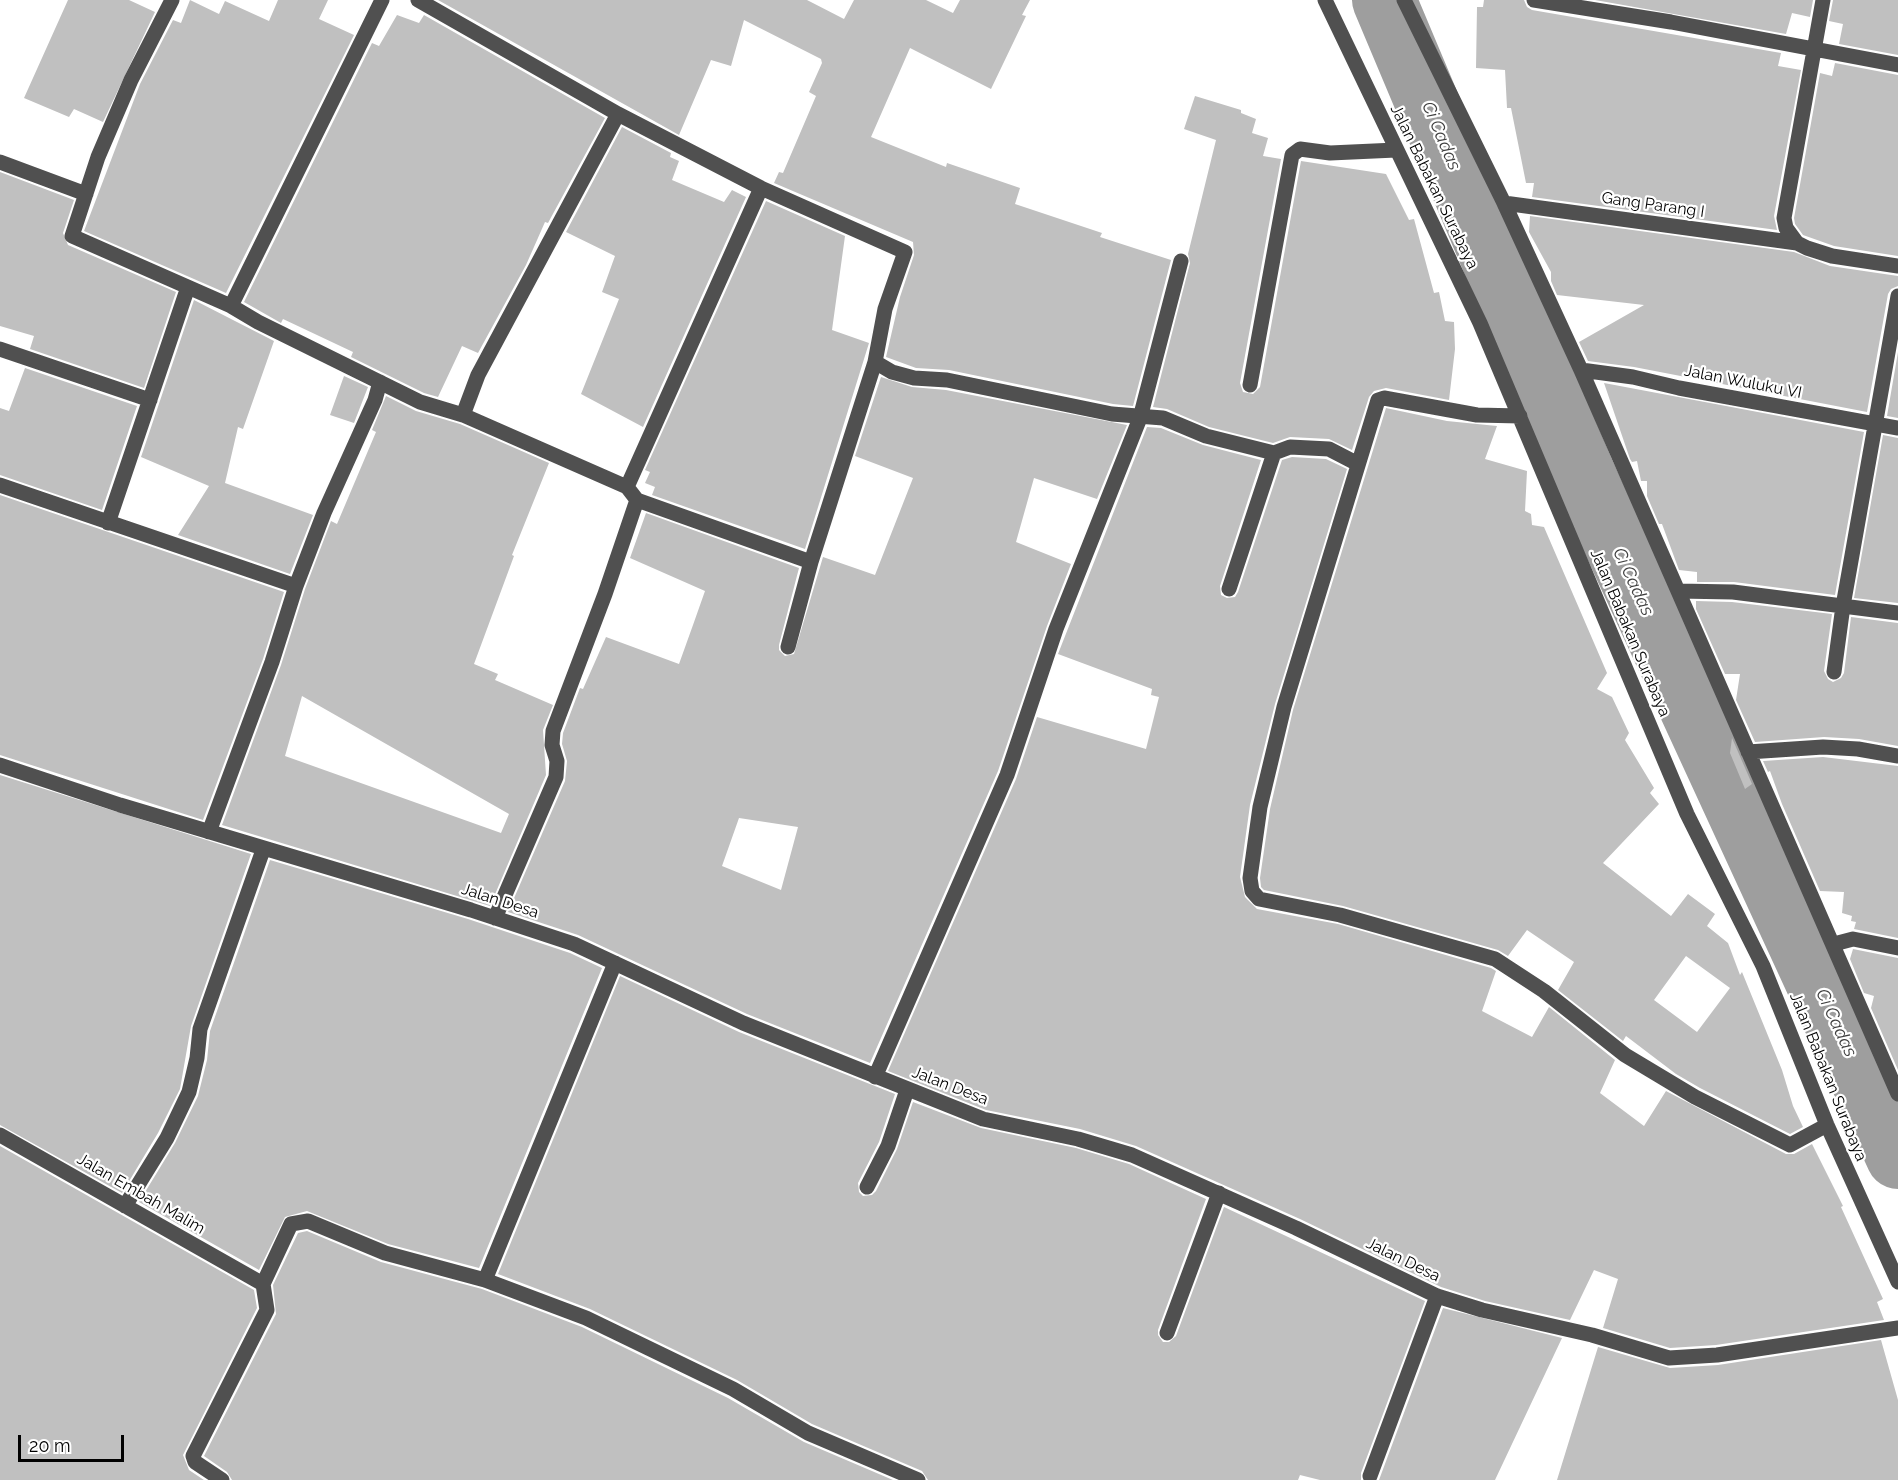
<!DOCTYPE html>
<style>
body{margin:0}
#map{position:relative;width:1898px;height:1480px;overflow:hidden;background:#fff;font-family:Raleway,sans-serif}
canvas{display:block}
.scale{position:absolute;left:18px;top:1435px;width:106px;height:27px;box-sizing:border-box;border:3px solid #000;border-top:0;padding-left:8px;font-size:18px;line-height:21px;white-space:nowrap;color:#000;-webkit-text-stroke:4px #fff;paint-order:stroke}
</style>
<div id="map">
<canvas width="1898" height="1480"></canvas>
<div class="scale">20 m</div>
</div>
<script>
const context = document.querySelector('canvas').getContext('2d');
context.lineJoin = 'round';
function toPath(rows) {
  const path = new Path2D();
  for (const r of rows) {
    path.moveTo(r[0], r[1]);
    for (let i = 2; i < r.length; i += 2) path.lineTo(r[i], r[i + 1]);
  }
  return path;
}
function strokePath(path, color, width, dash) {
  context.strokeStyle = color;
  context.lineWidth = width;
  context.lineCap = dash ? 'butt' : 'round';
  context.setLineDash(dash || []);
  context.stroke(path);
}
function fill(path, color) {
  context.fillStyle = color;
  context.fill(path, 'evenodd');
}
function write(font, color, halo, rows, align = 'center') {
  context.font = font + ' Raleway,sans-serif';
  context.lineWidth = 4.5;
  context.setLineDash([]);
  context.textBaseline = 'middle';
  context.strokeStyle = halo;
  context.fillStyle = color;
  for (const [text, x, y, turn = 0] of rows) {
    context.save();
    context.translate(x, y);
    context.rotate((+turn || 0) * Math.PI / 180);
    context.textAlign = isNaN(turn) ? turn : align;
    if (halo) context.strokeText(text, 0, 0);
    context.fillText(text, 0, 0);
    context.restore();
  }
}
strokePath(toPath([
 [1384,0,1583,473,1898,1157]
]), '#9e9e9e', 64);
fill(toPath([
 [68,0,129,0,155,12,103,122,74,109,69,117,24,98],
 [190,0,219,14,225,1,269,21,278,0,328,0,319,19,354,35,226,293,84,231,140,84,173,20,181,23],
 [438,0,807,0,844,19,854,0,926,0,953,13,960,0,1030,0,1022,15,1026,16,991,89,910,48,871,137,946,167,947,163,1020,188,1015,204,1102,233,1100,237,1171,260,1133,406,1113,404,949,370,916,368,886,357,900,297,914,255,913,242,774,183,779,172,783,173,816,96,809,92,822,63,821,59,744,20,731,66,711,60,679,135],
 [1484,0,1524,0,1527,7,1532,10,1781,53,1778,66,1801,70,1774,216,1777,230,1532,197,1534,183,1526,183,1511,108,1507,108,1505,70,1476,68,1477,7,1483,7],
 [1595,0,1813,0,1810,17,1792,13,1786,34],
 [1833,0,1898,0,1898,55,1839,44,1843,24,1829,21],
 [397,15,419,23,424,15,605,118,548,223,545,222,526,265,478,353,462,346,438,397,424,393,351,357,353,352,283,319,281,323,244,302,372,43,379,46],
 [1835,63,1898,75,1898,256,1834,246,1803,235,1795,224,1794,218,1820,73,1832,76],
 [1195,96,1241,110,1241,113,1256,119,1252,133,1268,138,1263,156,1281,159,1240,383,1243,392,1253,394,1260,387,1301,161,1386,174,1409,220,1414,219,1434,293,1439,292,1445,321,1454,322,1455,349,1449,400,1386,388,1374,391,1369,397,1352,450,1329,439,1290,437,1273,443,1209,427,1167,409,1153,407,1190,263,1188,254,1216,140,1184,129],
 [622,127,671,153,670,157,679,161,672,180,724,202,732,190,746,197,643,427,581,394,619,299,602,292,615,256,566,232],
 [0,172,74,200,63,233,68,245,176,292,144,388,30,349,34,336,0,326],
 [766,201,845,236,832,330,869,343,805,549,652,495,655,487,645,483,650,472,645,470],
 [1530,216,1794,252,1830,266,1898,276,1898,286,1891,289,1888,294,1867,412,1634,367,1588,361,1579,342,1644,305,1557,295,1551,281,1551,272,1529,232],
 [194,300,274,341,243,429,238,427,225,483,313,515,290,574,178,535,209,486,141,457],
 [1898,352,1898,418,1887,416],
 [25,368,137,406,102,510,0,475,0,408,9,411],
 [344,376,368,387,354,423,330,415],
 [881,377,912,387,946,390,1127,425,1097,499,1034,478,1016,542,1071,564,1047,626,998,771,870,1063,747,1014,578,935,508,912,565,781,567,761,562,744,563,733,580,688,583,689,606,637,679,664,693,625,705,591,630,558,646,513,799,568,779,645,779,650,785,656,794,654,823,557,875,575,913,478,855,456],
 [739,818,798,827,781,890,722,866],
 [1604,383,1864,432,1835,595,1734,582,1697,582,1697,572,1679,570,1662,524,1659,524,1647,496,1647,481,1641,481,1637,461,1632,462,1630,459],
 [386,396,416,411,460,424,549,463,512,555,514,556,474,664,498,674,495,680,553,705,543,730,546,775,490,906,222,825,281,665,305,589,331,521,337,524,376,432,372,430],
 [302,696,509,814,501,833,285,756],
 [1386,408,1447,421,1497,426,1485,459,1527,471,1525,511,1531,514,1532,525,1544,527,1607,673,1597,689,1612,697,1629,733,1625,740,1654,788,1650,793,1659,804,1603,863,1671,916,1688,894,1715,914,1707,926,1728,943,1740,975,1742,972,1782,1070,1793,1106,1803,1127,1790,1134,1700,1088,1676,1074,1626,1036,1623,1041,1558,990,1574,962,1527,930,1508,956,1498,950,1343,906,1264,890,1261,887,1260,878,1270,809,1293,710],
 [1686,956,1730,988,1697,1032,1654,1000],
 [1147,427,1161,428,1203,445,1261,460,1220,586,1221,595,1227,598,1235,597,1238,592,1282,460,1292,457,1326,459,1347,469,1275,704,1250,805,1240,877,1245,897,1257,909,1338,924,1491,968,1496,971,1482,1011,1532,1037,1549,1007,1615,1060,1600,1093,1644,1126,1666,1091,1786,1154,1794,1154,1812,1144,1843,1206,1841,1207,1883,1299,1877,1302,1884,1320,1716,1345,1670,1348,1603,1328,1618,1279,1594,1270,1570,1320,1485,1301,1441,1287,1300,1219,1136,1146,1080,1129,986,1110,888,1071,1016,779,1037,717,1146,749,1159,697,1151,695,1152,689,1058,654],
 [1883,435,1898,438,1898,603,1854,598],
 [0,495,284,592,263,659,203,820,0,755],
 [1696,601,1732,602,1832,614,1824,671,1828,679,1833,682,1841,678,1844,673,1851,617,1898,623,1898,746,1859,739,1824,737,1755,742,1736,700,1740,674,1725,674,1696,609],
 [1732,738,1752,784,1745,789,1730,753],
 [1823,757,1898,766,1898,938,1854,929,1856,922,1851,921,1852,916,1842,913,1844,892,1820,891,1782,804,1770,771,1768,772,1763,761],
 [0,775,251,854,191,1026,180,1089,158,1133,122,1193,0,1125],
 [270,860,468,919,570,953,602,968,479,1268,388,1244,307,1211,285,1217,259,1270,139,1202,175,1143,198,1096,207,1060,210,1031],
 [1853,949,1898,958,1898,1070,1871,1008,1874,996,1864,993,1850,959],
 [620,976,739,1032,895,1094,879,1142,858,1183,859,1192,863,1196,872,1195,876,1191,897,1149,913,1102,981,1128,1076,1148,1129,1164,1206,1199,1158,1330,1158,1335,1163,1342,1169,1342,1176,1336,1224,1207,1425,1301,1361,1473,1361,1480,1320,1480,1300,1475,1298,1480,928,1480,922,1471,812,1424,737,1380,590,1309,498,1274],
 [0,1146,254,1290,257,1308,183,1455,189,1470,204,1480,0,1480],
 [307,1231,381,1262,482,1289,582,1327,728,1398,804,1442,893,1480,232,1480,227,1472,204,1456,276,1314,273,1285,298,1233],
 [1443,1308,1562,1338,1495,1480,1379,1480],
 [1881,1340,1898,1400,1898,1480,1557,1480,1598,1347,1670,1368,1718,1365]
]), '#c0c0c0');
strokePath(toPath([
 [172,0,131,80,98,157,72,236,231,306,258,322,420,402,463,415,627,487,637,500,811,562],
 [418,0,618,114,761,188,905,252,885,309,875,362,811,562,788,647],
 [1325,0,1480,323,1687,814,1763,966,1827,1125,1898,1282],
 [1404,0,1504,203,1581,370,1678,591,1733,592,1898,613],
 [1534,0,1671,22,1898,65],
 [1823,0,1784,218,1786,228,1797,243,1807,248,1832,256,1898,266],
 [0,162,86,194],
 [1504,203,1797,243],
 [231,306,382,0],
 [0,349,150,400],
 [875,362,892,372,914,378,947,380,1112,414,1163,418,1206,436,1274,453,1290,447,1329,449,1358,464],
 [1581,370,1633,377,1679,388,1898,428],
 [1250,385,1292,155,1300,149,1330,153,1396,150],
 [463,415,478,375,618,114],
 [1520,416,1477,415,1384,398,1378,400,1284,707,1260,807,1250,878,1252,891,1259,899,1340,915,1495,959,1544,991,1625,1055,1695,1097,1790,1145,1827,1125],
 [0,485,296,586],
 [627,487,761,188],
 [108,523,188,287],
 [1229,589,1274,453],
 [1678,591,1898,1094],
 [1834,672,1843,606,1898,296],
 [1748,752,1823,747,1858,749,1898,756],
 [0,765,120,805,471,910,574,944,743,1023,983,1119,1078,1139,1132,1155,1296,1228,1437,1296,1482,1310,1592,1335,1669,1358,1717,1355,1898,1328],
 [209,832,272,662,296,586,324,513,375,400,380,382],
 [495,918,556,777,557,761,552,745,553,731,605,594,637,500],
 [1834,944,1853,939,1898,948],
 [875,1077,1007,775,1056,629,1140,418,1181,261],
 [0,1135,263,1284],
 [867,1187,888,1146,907,1090],
 [125,1206,167,1138,189,1092,197,1058,200,1029,263,850],
 [485,1280,615,963],
 [1167,1333,1219,1193],
 [1370,1476,1437,1296],
 [222,1480,195,1462,193,1456,267,1310,263,1284,291,1224,308,1221,385,1253,485,1280,586,1318,733,1389,808,1433,918,1480]
]), '#505050', 15);
write('16px', '#000', '#fff', [
 ["Jalan Babakan Surabaya",1434,187,64],
 ["Gang Parang I",1653,205,8],
 ["Jalan Wuluku VI",1743,382,11],
 ["Jalan Babakan Surabaya",1630,633,67],
 ["Jalan Desa",500,901,18],
 ["Jalan Babakan Surabaya",1828,1077,68],
 ["Jalan Desa",950,1086,21],
 ["Jalan Embah Malim",141,1194,30],
 ["Jalan Desa",1403,1260,26]
]);
write('italic 18px', '#3f3f3f', '#fff', [
 ["Ci Cadas",1441,136,67],
 ["Ci Cadas",1633,582,65],
 ["Ci Cadas",1836,1023,65]
]);
</script>
